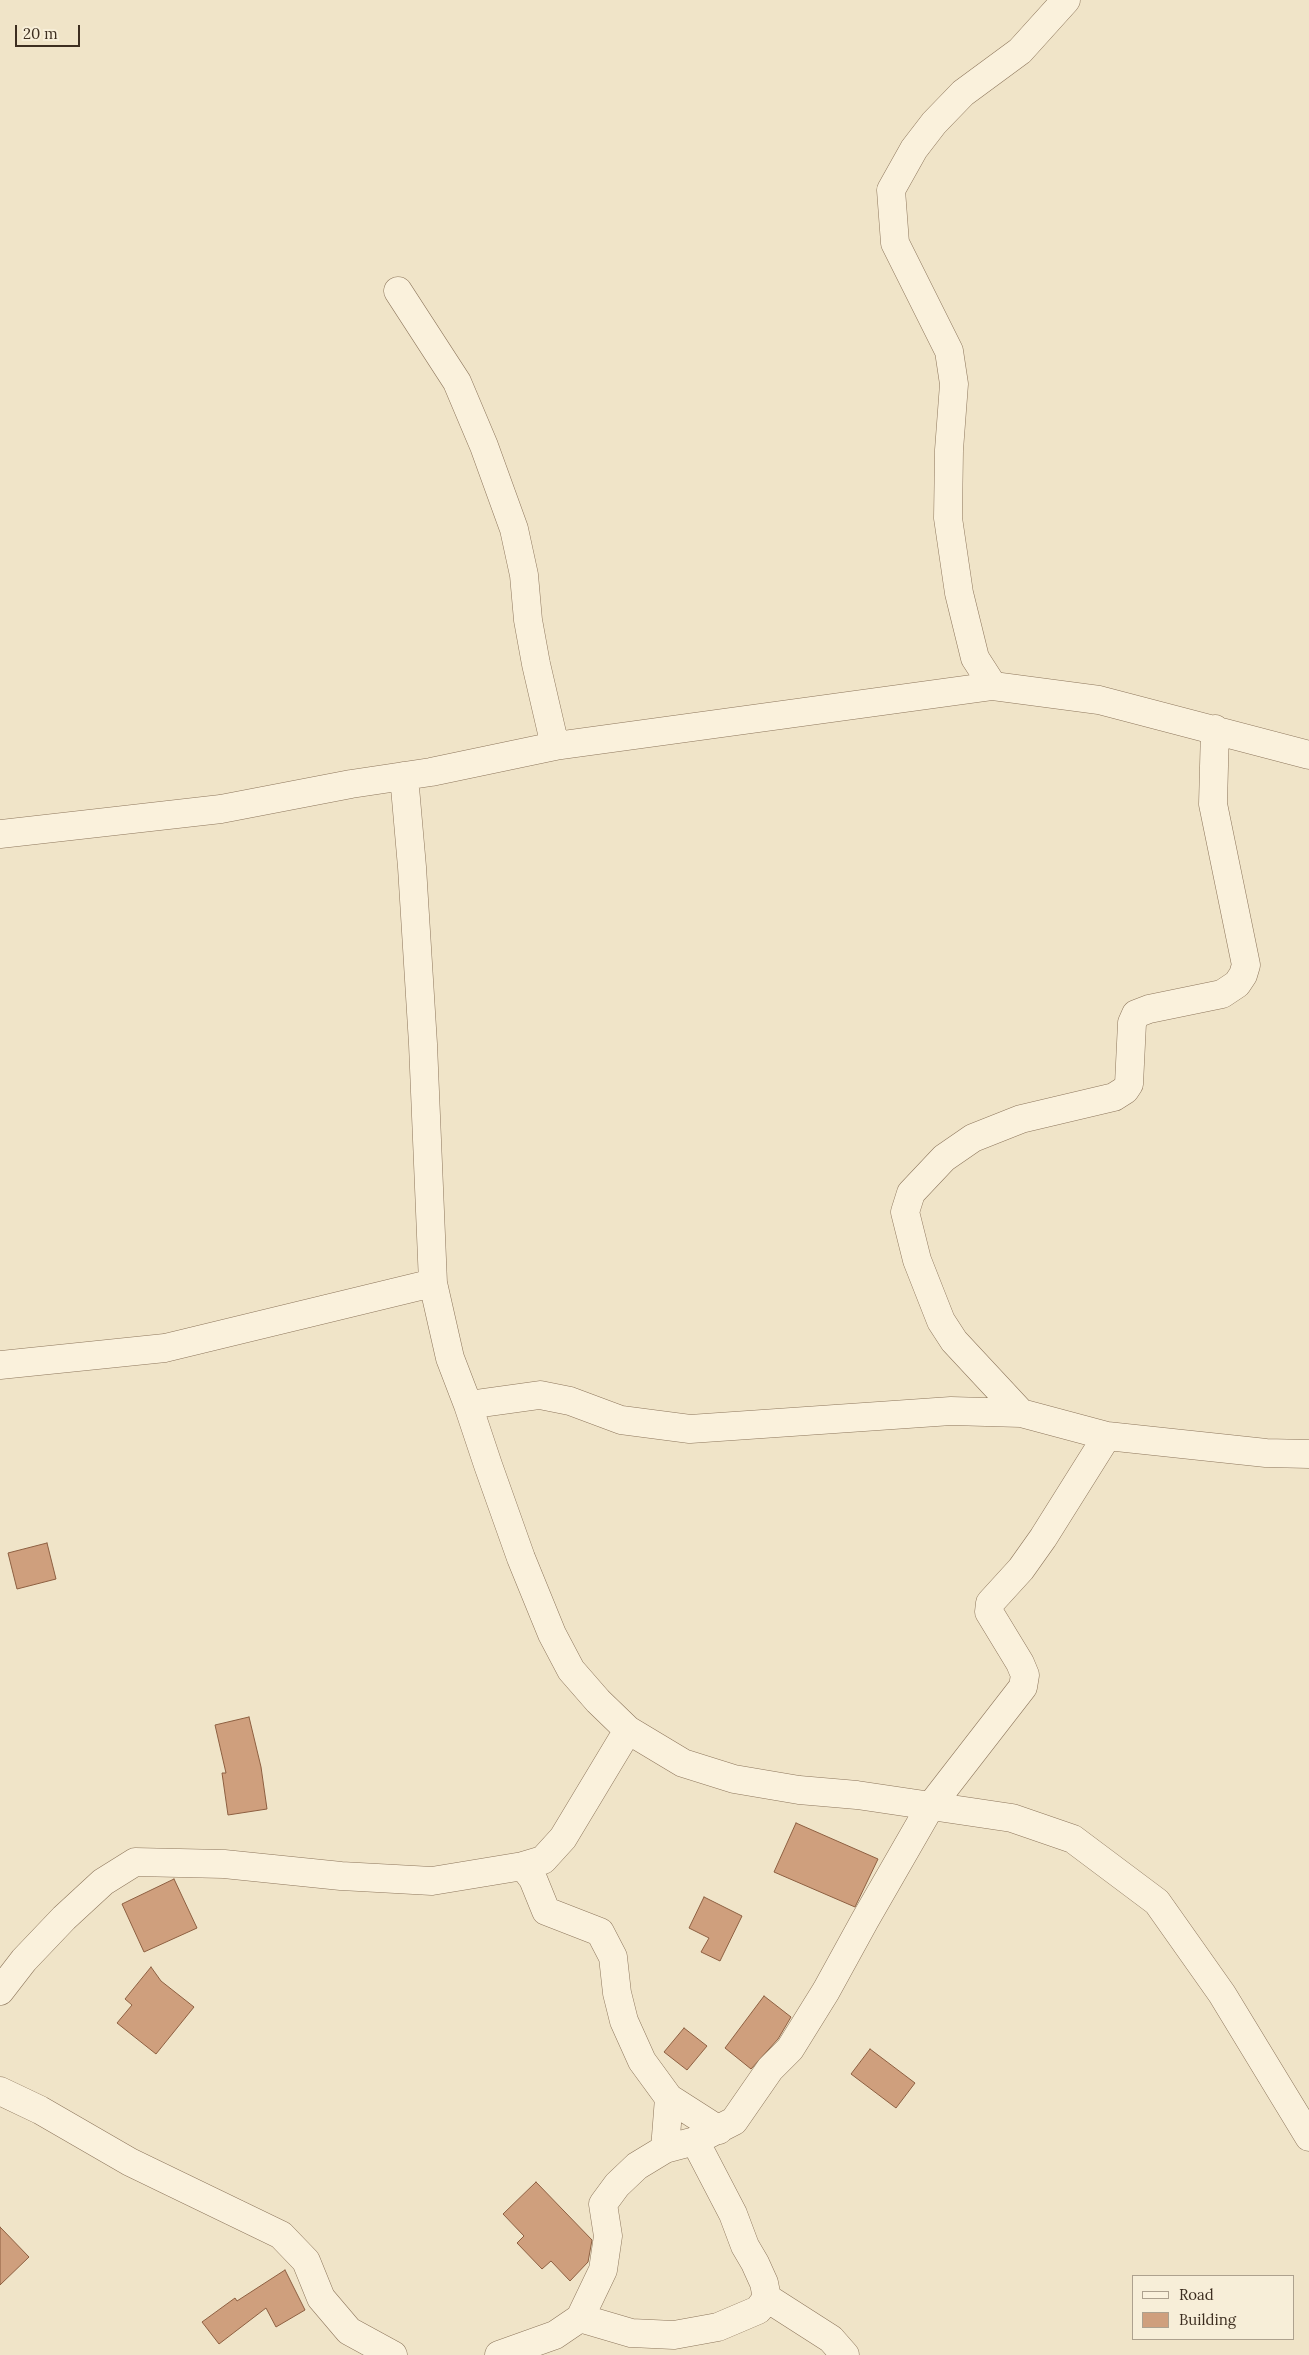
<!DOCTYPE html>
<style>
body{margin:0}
#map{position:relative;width:1309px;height:2355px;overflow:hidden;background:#f0e4c8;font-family:Lora,serif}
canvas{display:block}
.legend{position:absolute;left:1132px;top:2275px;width:162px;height:65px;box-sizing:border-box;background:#f7eed8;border:1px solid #ada18e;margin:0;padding:6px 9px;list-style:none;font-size:15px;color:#3d2e20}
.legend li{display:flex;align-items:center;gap:10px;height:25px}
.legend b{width:25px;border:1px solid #ada18e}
.scale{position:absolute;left:15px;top:25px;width:65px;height:22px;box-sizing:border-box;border:2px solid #3d2e20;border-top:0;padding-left:6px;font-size:15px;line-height:18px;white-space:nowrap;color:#3d2e20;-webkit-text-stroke:4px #f7eed8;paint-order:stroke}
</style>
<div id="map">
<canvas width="1309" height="2355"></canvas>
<ul class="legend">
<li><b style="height:6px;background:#faf1dc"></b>Road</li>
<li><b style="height:14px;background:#cf9f7d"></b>Building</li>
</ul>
<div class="scale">20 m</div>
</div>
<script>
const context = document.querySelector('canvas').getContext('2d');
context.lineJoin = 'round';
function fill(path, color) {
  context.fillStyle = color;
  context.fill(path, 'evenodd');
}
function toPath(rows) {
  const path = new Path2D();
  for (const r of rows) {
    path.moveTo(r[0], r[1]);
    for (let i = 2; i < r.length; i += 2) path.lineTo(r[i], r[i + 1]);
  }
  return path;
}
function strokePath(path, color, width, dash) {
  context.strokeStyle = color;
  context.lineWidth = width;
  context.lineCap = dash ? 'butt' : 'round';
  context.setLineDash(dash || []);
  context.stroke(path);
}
const building = toPath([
 [47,1543,56,1579,17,1589,8,1553,47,1543],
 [249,1717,261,1767,267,1809,228,1815,222,1773,226,1773,215,1725,249,1717],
 [796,1823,878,1859,855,1907,774,1872,796,1823],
 [174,1879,197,1928,144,1952,122,1904,174,1879],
 [704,1897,742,1916,720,1961,701,1952,709,1938,689,1928,704,1897],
 [151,1967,161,1981,194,2007,156,2054,117,2023,132,2005,125,1999,151,1967],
 [764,1996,791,2017,778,2039,751,2069,725,2048,764,1996],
 [684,2028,707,2046,687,2070,664,2052,684,2028],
 [870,2049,915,2083,896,2108,851,2074,870,2049],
 [536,2182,592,2240,588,2262,570,2281,551,2261,542,2269,517,2243,524,2236,503,2214,536,2182],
 [0,2227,29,2257,0,2285,0,2227],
 [285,2270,305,2310,276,2327,266,2308,219,2344,202,2322,235,2298,237,2301,285,2270]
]);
fill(building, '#cf9f7d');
strokePath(building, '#8d5f41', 1);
const minor = toPath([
 [398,291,457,382,484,446,514,529,524,575,528,620,536,664,555,746],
 [993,686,975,658,959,593,948,518,949,450,954,384,949,351,895,243,891,190,914,149,934,123,963,93,1020,51,1066,0],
 [404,776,412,867,423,1044,433,1283,450,1358,468,1405,488,1465,521,1558,552,1634,571,1670,598,1701,628,1730,683,1763,734,1779,799,1790,857,1795,1012,1818,1073,1839,1157,1902,1222,1994,1309,2137],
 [0,834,221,809,351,784,431,772,555,746,993,686,1099,700,1309,755],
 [0,1365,165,1348,433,1283],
 [468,1405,540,1395,570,1401,621,1420,690,1429,951,1411,1021,1413,1107,1436,1266,1453,1309,1454],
 [1021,1413,954,1341,941,1321,917,1260,905,1212,911,1193,944,1158,973,1138,1021,1119,1114,1097,1125,1090,1129,1084,1132,1023,1136,1014,1149,1009,1222,994,1237,984,1243,975,1246,965,1213,804,1215,729],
 [523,1866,533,1879,546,1911,600,1932,613,1957,617,1993,624,2021,642,2061,669,2098,665,2149],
 [0,1991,24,1960,64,1918,103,1882,135,1862,224,1864,341,1876,432,1881,523,1866,543,1860,563,1838,628,1730],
 [0,2091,40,2110,130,2162,281,2235,306,2261,321,2298,349,2331,393,2355],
 [669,2098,719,2130],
 [767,2298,831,2339,845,2355],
 [580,2318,631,2333,674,2335,718,2327,758,2310,767,2298,764,2283,755,2263,745,2246,733,2214,695,2141],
 [499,2355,555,2335,580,2318,603,2270,608,2236,603,2204,617,2185,637,2166,665,2149,695,2141,734,2121,770,2069,790,2049,826,1991,865,1920,930,1807,1023,1687,1025,1675,1020,1663,989,1612,990,1603,1021,1569,1043,1538,1107,1436]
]);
strokePath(minor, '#8d765c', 29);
strokePath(minor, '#faf1dc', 28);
</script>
